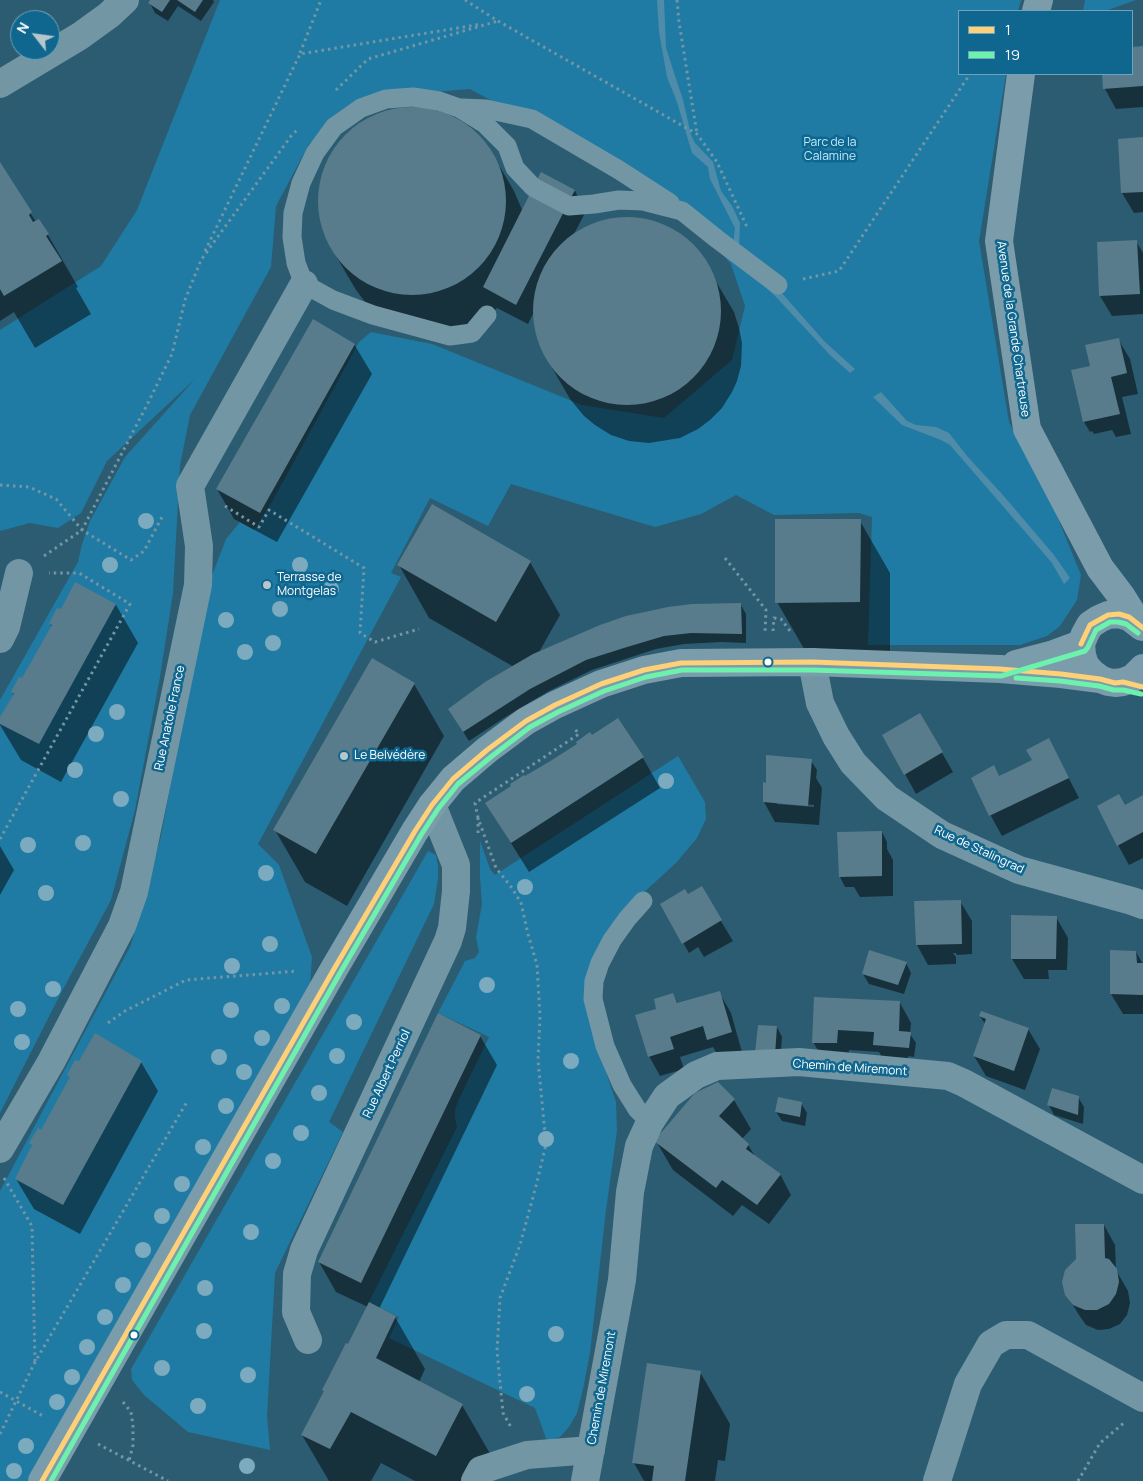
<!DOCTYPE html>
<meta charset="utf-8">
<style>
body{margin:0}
#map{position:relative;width:1143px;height:1481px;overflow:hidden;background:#2c5c71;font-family:Manrope,sans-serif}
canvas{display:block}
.legend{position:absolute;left:958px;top:10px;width:175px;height:65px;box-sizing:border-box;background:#0f668e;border:1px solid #6fa3bb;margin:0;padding:6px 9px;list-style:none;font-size:15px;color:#fff}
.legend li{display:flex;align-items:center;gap:10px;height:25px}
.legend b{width:25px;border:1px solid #6fa3bb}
.north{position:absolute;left:10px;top:10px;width:50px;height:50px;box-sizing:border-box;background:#0f668e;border:1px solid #6fa3bb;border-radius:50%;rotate:300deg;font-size:14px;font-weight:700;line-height:20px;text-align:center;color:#fff}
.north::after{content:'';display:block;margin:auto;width:18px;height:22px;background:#b5c6cd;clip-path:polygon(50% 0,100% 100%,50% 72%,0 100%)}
</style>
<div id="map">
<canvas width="1143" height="1481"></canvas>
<ul class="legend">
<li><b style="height:6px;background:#fed077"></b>1</li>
<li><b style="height:6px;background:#6df2ae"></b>19</li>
</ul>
<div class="north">N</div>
</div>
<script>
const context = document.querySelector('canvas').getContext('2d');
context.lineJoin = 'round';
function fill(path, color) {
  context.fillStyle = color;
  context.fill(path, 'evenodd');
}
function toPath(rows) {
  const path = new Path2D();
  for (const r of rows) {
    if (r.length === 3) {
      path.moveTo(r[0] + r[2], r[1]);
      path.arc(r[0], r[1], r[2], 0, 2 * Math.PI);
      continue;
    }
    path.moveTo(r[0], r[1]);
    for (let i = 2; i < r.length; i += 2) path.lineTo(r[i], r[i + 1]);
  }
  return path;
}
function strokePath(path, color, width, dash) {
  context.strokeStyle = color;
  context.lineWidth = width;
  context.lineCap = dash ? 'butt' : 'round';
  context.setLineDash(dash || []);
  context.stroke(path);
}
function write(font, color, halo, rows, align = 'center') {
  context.font = font + ' Manrope,sans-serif';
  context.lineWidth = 5;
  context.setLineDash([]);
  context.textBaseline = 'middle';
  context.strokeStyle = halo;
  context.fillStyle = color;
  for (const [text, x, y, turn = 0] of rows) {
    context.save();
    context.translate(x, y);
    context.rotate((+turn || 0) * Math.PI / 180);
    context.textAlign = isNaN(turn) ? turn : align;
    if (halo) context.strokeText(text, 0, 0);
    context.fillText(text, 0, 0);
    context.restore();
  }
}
fill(toPath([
 [220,0,1021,0,1018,11,959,11,959,74,1006,74,979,241,1009,422,1055,511,1081,575,1077,600,1060,626,1047,636,1020,645,868,645,872,517,859,513,774,515,736,495,701,514,655,527,511,484,488,526,430,498,391,573,401,577,258,844,279,865,312,957,310,987,27,1481,0,1481,0,1191,131,945,161,836,206,591,226,539,240,522,254,530,273,500,359,342,371,332,432,344,582,405,664,418,732,360,745,306,731,264,672,198,470,89,362,98,309,144,276,206,271,267,190,415,180,465,173,593,160,677,135,810,111,900,62,991,0,1113,0,700,78,562,82,544,90,521,125,457,195,379,107,461,81,513,58,528,30,523,0,531,0,330,101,266,137,210],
 [1085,0,1136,0,1105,11,1083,11],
 [678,756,705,802,706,819,697,838,676,863,630,905,585,997,589,1022,616,1102,617,1131,606,1210,590,1353,583,1389,577,1413,569,1427,560,1437,547,1441,535,1408,389,1338,399,1317,369,1302,457,1127,455,1118,455,1111,458,1101,489,1037,438,1013,465,961,475,958,479,952,476,937,482,904,480,877,480,841,490,869,495,875],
 [428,851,436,855,438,866,438,878,434,904,329,1122,343,1132,275,1273,267,1416,270,1450,188,1432,144,1395,132,1380,131,1369]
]), '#1f7ba3');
fill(toPath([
 [657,0,664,0,666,48,683,100,691,135,695,143,713,162,721,191,732,206,740,223,739,249,780,291,824,341,855,369,850,373,830,355,776,297,740,261,733,245,735,228,710,179,708,167,692,153,677,102,667,77,659,32],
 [881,392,907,421,916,425,936,427,949,433,967,456,1002,494,1054,555,1070,578,1064,584,1052,563,1046,556,950,445,941,440,902,425,873,397]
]), '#4e8ca9');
fill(toPath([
 [151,0,213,0,214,2,201,21,178,6,168,21,155,13,150,3],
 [1143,47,1143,107,1116,109,1105,89,1104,74,1132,74,1132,48],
 [416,108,431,110,445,114,459,121,477,135,491,152,514,191,523,212,542,174,575,191,586,211,574,234,590,226,608,220,627,218,656,223,674,231,689,242,701,256,734,312,739,328,742,343,741,366,737,381,732,392,722,408,710,420,698,429,680,438,649,443,629,441,611,435,595,425,584,416,570,399,547,359,540,343,535,328,534,312,528,324,497,308,481,321,452,332,368,306,356,290,333,251,324,233,320,214,319,197,321,180,328,161,338,146,347,135,362,123,376,115,398,109],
 [1143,138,1143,212,1134,213,1122,193],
 [0,164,36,222,38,221,48,235,78,287,76,288,91,314,35,348,14,312,0,321],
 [1136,241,1143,253,1143,314,1112,316,1100,296],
 [1118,339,1130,359,1138,394,1122,397,1131,434,1116,437,1112,430,1094,434,1092,431,1090,432,1084,422,1072,371,1092,367],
 [354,344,372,374,277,542,234,519,217,489],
 [860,521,890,573,890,654,807,654,777,602],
 [530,562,560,615,538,654,741,605,746,614,746,643,722,642,684,644,656,649,592,670,549,691,507,716,469,741,455,719,514,667,429,618,399,565],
 [76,584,116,605,138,643,61,782,21,760,0,725,0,720,14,696,12,692,22,680,52,627,50,624,62,611],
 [414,684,444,736,347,906,305,882,275,830],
 [618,719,643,758,660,788,529,872,486,803],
 [923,720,953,772,916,794,905,774],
 [1049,740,1079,798,1002,836,991,816,972,778,999,778,1034,761],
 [811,761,817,770,816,778,822,788,819,825,775,822,764,802,767,784],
 [777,802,814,805,814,807,777,804],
 [1143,797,1143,858,1129,865,1118,845,1125,806],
 [882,832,887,842,887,849,893,860,893,896,860,897,854,887,845,887,840,877,839,859],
 [0,846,14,870,0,895],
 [701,888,733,941,704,957,698,947,689,953,661,904,688,895],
 [960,901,972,921,972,954,957,955,956,953,953,953,956,957,956,964,928,965,917,945,916,902],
 [1056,917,1068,938,1067,970,1048,970,1049,979,1024,979,1012,959],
 [1136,952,1143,964,1143,1014,1123,1014,1111,994],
 [906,963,911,973,904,994,869,984,863,974],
 [719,992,731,1013,742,1052,720,1059,713,1047,680,1057,684,1069,660,1076,649,1056,658,1010,673,994,678,1004],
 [815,998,900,1003,911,1023,910,1034,916,1043,914,1057,908,1056,908,1066,886,1064,879,1052,849,1050,848,1063,825,1062,813,1042],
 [980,1016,1028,1029,1040,1049,1025,1090,986,1076,974,1056,985,1024],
 [759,1026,777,1027,782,1037,780,1064],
 [480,1036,497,1065,379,1309,395,1317,425,1369,419,1382,462,1405,492,1457,480,1481,415,1481,381,1463,371,1481,329,1481,302,1435,368,1307,336,1292,319,1262],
 [141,1062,158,1091,80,1234,34,1209,16,1179,33,1147,31,1143,42,1131,71,1079,69,1075],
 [1078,1097,1084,1107,1083,1124,1054,1115,1049,1105],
 [734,1100,751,1129,742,1139,748,1145,755,1156,780,1174,791,1195,769,1224,742,1205,733,1216,673,1170,656,1141],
 [801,1103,807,1113,805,1126,782,1121,776,1112],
 [1104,1225,1115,1245,1116,1270,1128,1291,1130,1303,1127,1315,1120,1324,1109,1329,1098,1330,1086,1325,1079,1315,1066,1294,1077,1259],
 [700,1372,730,1424,725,1461,718,1460,715,1481,644,1481,634,1463]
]), '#0007');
fill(toPath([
 [150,0,170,0,162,12,148,3],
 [177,0,203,0,195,12],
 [1143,46,1143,86,1103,89,1102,74,1132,74,1132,47],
 [412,201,94],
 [1143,137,1143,192,1121,193,1118,139],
 [0,162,32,212,29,215,33,222,39,219,49,234,46,236,62,261,4,296,0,289],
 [541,172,575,190,516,305,483,287],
 [627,311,94],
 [1137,240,1140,294,1099,296,1097,242],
 [313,319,355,344,260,513,216,489],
 [1119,338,1127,373,1111,377,1120,414,1083,422,1071,370,1090,366,1085,345],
 [432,504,531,561,496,622,397,565],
 [775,519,861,519,860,602,775,603],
 [75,582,116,604,39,744,0,724,0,717,14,694,11,692,19,677,22,678,52,625,49,624,57,608,61,609],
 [741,603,742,634,691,633,664,636,627,647,586,660,530,689,463,732,448,709,485,682,533,654,600,625,626,616,668,607,692,604],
 [372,658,415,683,316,854,273,830],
 [920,713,943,752,904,775,882,735],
 [618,718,644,757,511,843,485,803,511,786,510,784,524,775,525,776,552,760,577,744,576,742,590,732,592,735],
 [1049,738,1069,778,989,816,971,778,994,765,999,776,1016,768,1032,760,1026,750],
 [766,755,812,759,808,806,763,802,763,782,766,783],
 [1119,794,1125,805,1143,795,1143,832,1117,846,1097,806],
 [882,831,882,876,839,877,837,832],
 [702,886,722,920,682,944,660,904,685,889,688,894],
 [961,900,962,944,916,945,914,901],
 [1011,915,1057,916,1056,959,1011,959],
 [869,950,907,962,898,985,862,974],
 [1110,950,1136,951,1137,963,1143,963,1143,995,1110,994],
 [720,991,732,1032,707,1040,703,1026,670,1037,674,1049,648,1057,635,1015,656,1009,654,999,673,993,677,1003],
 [814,997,900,1001,899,1031,911,1032,909,1048,873,1045,874,1032,855,1031,838,1030,837,1043,812,1043],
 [981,1011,1029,1028,1014,1071,973,1056,986,1019,979,1016],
 [438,1013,481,1035,361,1283,318,1262],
 [758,1025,777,1026,775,1055,755,1053],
 [95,1033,142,1061,63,1205,15,1179,32,1145,29,1143,38,1128,41,1130,70,1077,67,1075,75,1060,79,1061],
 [718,1082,735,1099,719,1116,749,1144,746,1149,781,1174,757,1205,722,1180,716,1188,654,1141,695,1093],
 [1052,1088,1079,1096,1078,1115,1047,1105],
 [778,1097,802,1102,800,1117,775,1112],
 [1075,1224,1104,1224,1105,1258,1109,1259,1117,1269,1119,1282,1116,1294,1109,1304,1097,1310,1085,1310,1073,1305,1065,1295,1062,1282,1065,1270,1076,1259],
 [369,1302,396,1316,376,1358,463,1404,436,1456,351,1412,330,1449,301,1435,324,1391,322,1390,346,1343,348,1344],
 [647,1363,701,1371,685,1481,652,1481,654,1466,632,1463]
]), '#597c8c');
strokePath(toPath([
 [465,0,498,21,697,134,717,162,747,227],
 [677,0,679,22,697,134],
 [300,53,321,0],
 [336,90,368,59,498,21],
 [205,251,300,54,482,24],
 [803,279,839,271,970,74],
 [0,485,29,487,56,499,82,530,131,560,144,551,162,517],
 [225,506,259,527,269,510,364,568,360,633,375,642,419,629],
 [44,556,82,530,149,401,172,354,185,300,201,260,291,136,297,130],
 [725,558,766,610,765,633],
 [773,631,774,618,781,619,790,631],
 [478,818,475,803,579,734,574,728],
 [478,833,478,818,496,868,512,888,521,903,528,934,537,965,540,1017,538,1060,546,1144,537,1182,520,1245,500,1298,497,1351,503,1413,512,1429],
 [0,839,130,604,79,573,49,573],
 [108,1023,125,1011,186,980,298,971],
 [4,1178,32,1226,35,1362],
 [0,1392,43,1416],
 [123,1402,131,1412,133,1426,133,1445,129,1461],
 [0,1434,35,1362,188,1100],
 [98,1444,168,1481],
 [1078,1481,1100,1443,1125,1422]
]), '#7396a5', 3, [2.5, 4]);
strokePath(toPath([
 [462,108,486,109,532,119,619,170,670,203],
 [487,315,472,333,450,336,373,315,333,300,304,284,296,263,292,237,293,213,301,183,315,153,334,127,361,108,386,99,413,97,439,101,459,108,485,124,507,146,515,168,533,187,569,206,594,204,619,200,643,201,682,211,717,239,778,285],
 [643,901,627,919,612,940,600,963,594,981,593,999,605,1046,622,1085,637,1109,650,1122]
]), '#7396a5', 19);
strokePath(toPath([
 [0,84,80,36,109,15,125,0],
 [0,639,6,627,19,573],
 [812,662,820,703,836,736,853,763,887,798,942,835,1019,870,1132,901,1143,905],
 [0,1149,51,1062,122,926,134,892,198,585,199,546,190,486,304,284],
 [308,1340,296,1312,297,1274,304,1250,448,941,452,928,456,891,456,865,432,805],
 [475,1481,481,1470,527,1455,591,1450],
 [585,1481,622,1280,630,1192,639,1146,650,1122,667,1096,696,1075,717,1066,799,1062,948,1076,964,1083,1143,1180],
 [937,1481,968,1384,991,1344,1006,1335,1028,1335,1143,1398]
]), '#7396a5', 28);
strokePath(toPath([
 [1036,11,1039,0],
 [1021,74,999,241,1027,429,1100,568,1122,597,1138,623],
 [1142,627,1129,617,1119,614,1108,615,1099,619,1090,625,1085,634,1081,644,1082,655,1085,665,1092,673,1100,679,1108,682,1115,683,1123,682,1133,678,1143,668],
 [1016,664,1054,654,1081,644],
 [42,1481,334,969,415,831,432,805,453,779,487,750,526,721,555,705,601,684,644,670,681,663,812,662,1000,669,1061,674,1100,679]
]), '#7b9caa', 28);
strokePath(toPath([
 [1081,644,1090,625,1108,615,1119,614,1129,617,1143,628],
 [42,1481,334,969,415,831,432,805,453,779,487,750,526,721,555,705,601,684,644,670,681,663,812,662,1000,669,1061,674,1100,679,1115,683,1123,682,1143,687]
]), '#fed077', 5);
strokePath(toPath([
 [1016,678,1060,681,1099,686,1114,690,1123,690,1141,694],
 [51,1481,340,973,421,835,438,809,458,784,492,756,530,727,558,712,604,691,646,677,682,670,812,670,1001,676,1085,651,1088,647,1096,630,1110,622,1118,622,1126,624,1138,633]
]), '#6df2ae', 5);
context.fillStyle = '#7cabbf';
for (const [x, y] of [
 [146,521],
 [110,565],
 [300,565],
 [331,589],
 [280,609],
 [226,620],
 [273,643],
 [245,652],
 [117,712],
 [96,734],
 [75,770],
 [666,781],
 [121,799],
 [83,843],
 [28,845],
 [266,873],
 [525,887],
 [46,893],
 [270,944],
 [232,966],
 [487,985],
 [53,989],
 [282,1006],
 [18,1009],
 [231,1010],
 [354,1022],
 [262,1038],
 [22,1042],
 [337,1056],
 [219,1057],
 [571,1061],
 [244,1072],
 [319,1093],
 [226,1106],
 [301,1133],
 [546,1139],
 [203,1147],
 [273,1161],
 [182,1184],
 [162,1216],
 [251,1232],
 [143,1250],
 [123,1285],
 [205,1288],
 [105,1317],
 [204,1331],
 [556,1334],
 [87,1347],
 [162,1368],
 [248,1375],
 [72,1377],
 [527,1394],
 [57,1402],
 [198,1406],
 [26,1446],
 [247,1466],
 [14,1471]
]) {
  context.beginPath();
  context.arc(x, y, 8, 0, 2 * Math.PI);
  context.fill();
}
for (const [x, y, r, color] of [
 [267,585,5,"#b5c6cd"],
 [768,662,4.5,"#fff"],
 [344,756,5,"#b5c6cd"],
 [134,1335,4.5,"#fff"]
]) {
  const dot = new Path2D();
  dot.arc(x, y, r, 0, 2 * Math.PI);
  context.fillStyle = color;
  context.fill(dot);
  strokePath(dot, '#0f668e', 2);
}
write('12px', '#bdebfe', '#0f668e', [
 ["Parc de la",830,143],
 ["Calamine",830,157]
]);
write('12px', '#fff', '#0f668e', [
 ["Avenue de la Grande Chartreuse",1013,329,82],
 ["Rue Anatole France",170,718,-78],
 ["Rue de Stalingrad",979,850,25],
 ["Chemin de Miremont",850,1068,4],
 ["Rue Albert Perriol",387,1074,-65],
 ["Chemin de Miremont",602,1388,-80]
]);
write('12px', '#fff', '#0f668e', [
 ["Terrasse de",277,578],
 ["Montgelas",277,592],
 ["Le Belvédère",354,756]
], 'left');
</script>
